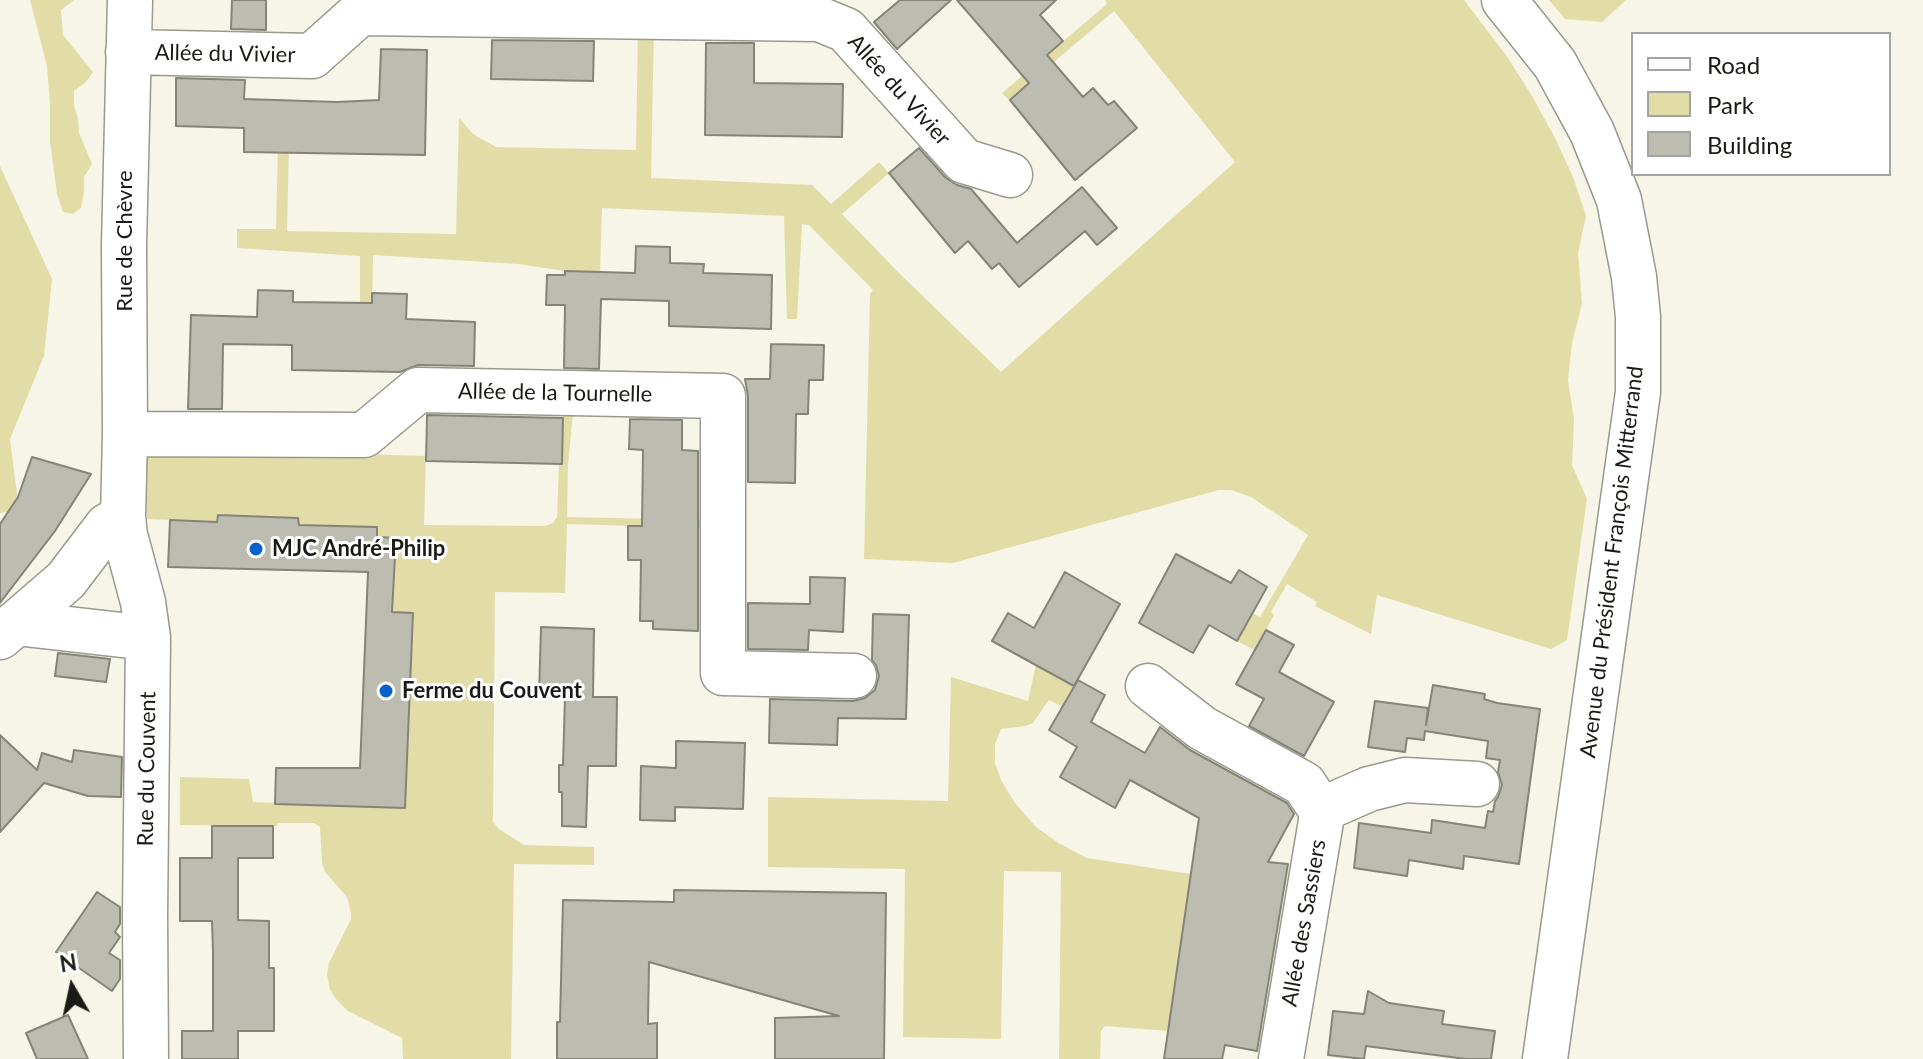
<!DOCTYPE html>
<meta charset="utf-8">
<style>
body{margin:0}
#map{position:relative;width:1923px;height:1059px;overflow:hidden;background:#f6f5e8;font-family:Lato,sans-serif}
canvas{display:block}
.legend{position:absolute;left:1631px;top:32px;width:260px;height:144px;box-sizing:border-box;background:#fff;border:2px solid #a3a3a2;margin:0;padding:10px 14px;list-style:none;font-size:24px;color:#1a1a16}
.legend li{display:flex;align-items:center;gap:16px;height:40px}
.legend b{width:40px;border:2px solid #a3a3a2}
.north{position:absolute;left:32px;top:947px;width:80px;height:80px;-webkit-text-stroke:6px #fff;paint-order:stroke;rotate:351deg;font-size:22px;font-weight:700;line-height:32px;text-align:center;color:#1a1a16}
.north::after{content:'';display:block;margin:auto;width:28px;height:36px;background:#1a1a16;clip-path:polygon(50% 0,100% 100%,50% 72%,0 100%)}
</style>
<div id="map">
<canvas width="1923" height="1059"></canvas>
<ul class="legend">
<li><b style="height:10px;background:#fff"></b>Road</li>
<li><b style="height:22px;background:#e2dda7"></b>Park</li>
<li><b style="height:22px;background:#bdbcb0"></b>Building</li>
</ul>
<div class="north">N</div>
</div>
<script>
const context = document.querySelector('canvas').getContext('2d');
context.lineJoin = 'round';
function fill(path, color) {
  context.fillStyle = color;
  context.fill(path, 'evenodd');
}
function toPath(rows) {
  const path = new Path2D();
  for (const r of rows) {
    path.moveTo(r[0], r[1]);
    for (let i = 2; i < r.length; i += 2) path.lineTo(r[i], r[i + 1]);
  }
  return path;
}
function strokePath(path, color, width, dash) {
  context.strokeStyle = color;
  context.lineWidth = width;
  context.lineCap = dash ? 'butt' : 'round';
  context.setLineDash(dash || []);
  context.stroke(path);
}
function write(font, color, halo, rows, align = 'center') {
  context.font = font + ' Lato,sans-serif';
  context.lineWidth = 6;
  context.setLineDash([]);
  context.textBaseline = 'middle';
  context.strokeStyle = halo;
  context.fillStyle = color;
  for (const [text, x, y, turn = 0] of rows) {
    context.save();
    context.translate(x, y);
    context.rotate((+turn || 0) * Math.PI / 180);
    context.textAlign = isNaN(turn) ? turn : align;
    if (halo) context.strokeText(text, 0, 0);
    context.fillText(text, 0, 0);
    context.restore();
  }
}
fill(toPath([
 [30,0,74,0,61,10,63,35,93,72,86,82,74,91,74,106,78,118,79,133,92,164,84,177,84,192,81,208,73,214,63,212,57,194,50,141,50,105,47,66],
 [1105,0,1464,0,1506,55,1532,96,1555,138,1573,177,1586,216,1578,253,1582,304,1572,343,1568,380,1574,419,1572,465,1587,499,1567,640,1551,649,1377,595,1371,634,1315,606,1317,602,1287,584,1271,612,1274,615,1255,650,1237,641,1252,613,1260,617,1308,535,1251,497,1231,490,1219,490,953,563,864,559,870,294,873,290,809,225,802,224,797,319,787,319,784,216,602,208,600,272,565,271,518,264,373,255,371,372,360,372,360,256,237,248,237,229,276,229,279,101,290,101,287,231,456,234,459,118,473,134,496,147,636,150,638,29,654,29,651,178,812,185,831,204,879,162,889,173,842,214,897,271,1001,372,1235,162,1114,11,1009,100,1002,93,1107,4],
 [1549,0,1626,0,1602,22,1565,19],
 [0,166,52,279,44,356,10,439,19,510,0,513],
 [563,413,573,413,568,465,567,517,707,520,707,528,567,524,565,593,495,592,493,822,499,829,524,845,594,847,594,865,514,864,511,1059,403,1059,402,1038,348,1011,336,999,330,990,327,974,329,963,351,919,351,913,347,897,325,872,322,863,320,827,314,823,278,823,277,826,180,825,180,777,249,779,253,802,405,808,392,612,395,538,377,537,377,527,299,525,298,518,218,515,217,522,147,519,147,458,154,452,164,448,426,456,424,525,545,526,553,523,557,517,559,464,562,464],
 [1036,665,1074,686,1063,707,1049,700,1033,723,1026,726,1001,729,995,744,995,763,1001,780,1015,803,1036,827,1060,844,1087,858,1191,874,1168,1031,1105,1026,1101,1031,1100,1059,1059,1059,1061,872,1004,871,1001,1039,903,1037,905,869,768,867,768,797,948,801,951,677,1028,701]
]), '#e2dda7');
const building = toPath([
 [232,0,266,0,266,30,231,29,232,0],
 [900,0,951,0,897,49,874,22,900,0],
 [957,0,1056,0,1040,15,1063,41,1047,55,1083,97,1093,88,1108,105,1114,101,1137,128,1075,180,1010,100,1029,83,957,0],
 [492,40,594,41,593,81,491,79,492,40],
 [706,43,754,43,754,83,843,84,842,137,705,135,706,43],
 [381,49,427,50,425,155,244,152,244,128,176,126,176,78,245,80,244,99,337,102,379,100,381,49],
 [919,148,946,178,957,185,971,189,1017,243,1082,187,1117,228,1097,245,1085,231,1019,287,999,263,992,269,968,241,955,253,889,173,919,148],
 [636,246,670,247,670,263,704,264,703,273,772,275,771,329,669,326,669,301,601,299,599,369,564,368,565,305,546,305,547,275,565,275,565,271,635,273,636,246],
 [258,290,293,291,293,302,372,303,372,293,407,294,406,319,475,322,474,366,418,365,400,372,292,370,292,345,223,344,222,409,188,409,191,315,257,317,258,290],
 [771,344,824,345,823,380,809,380,808,414,796,414,795,483,748,482,748,396,745,379,770,379,771,344],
 [427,415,563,418,562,464,426,461,427,415],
 [630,419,682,420,682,450,698,451,698,631,653,629,653,621,640,621,641,560,628,560,628,526,642,526,643,450,629,449,630,419],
 [32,457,91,474,55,531,0,603,0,524,18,497,32,457],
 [218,515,298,518,299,525,377,527,377,537,396,538,392,612,413,613,405,808,275,804,276,768,360,768,368,572,168,567,170,520,217,522,218,515],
 [1176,554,1231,583,1239,570,1267,587,1237,641,1209,625,1193,653,1139,623,1176,554],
 [1065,572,1120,604,1074,686,992,641,1008,613,1034,628,1065,572],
 [810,577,845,578,843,632,809,630,808,650,748,649,748,603,810,604,810,577],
 [873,614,909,615,906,719,838,718,837,745,769,743,770,699,853,701,865,698,875,690,879,676,876,665,872,660,873,614],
 [541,627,594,629,593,697,617,697,616,766,588,766,586,827,562,826,562,792,559,792,559,765,563,765,565,697,539,696,541,627],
 [1266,630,1294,645,1279,672,1334,702,1304,756,1249,726,1264,699,1236,684,1266,630],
 [58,653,110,659,106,682,55,676,58,653],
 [1078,680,1105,695,1091,722,1145,753,1160,727,1190,750,1287,803,1294,814,1268,862,1288,864,1257,1051,1225,1045,1222,1059,1164,1059,1199,818,1130,780,1115,808,1060,777,1077,747,1049,730,1078,680],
 [1433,685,1485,694,1484,699,1497,703,1540,709,1519,864,1464,856,1463,869,1409,860,1407,876,1354,868,1359,823,1431,833,1432,820,1485,828,1488,811,1493,812,1495,801,1498,797,1502,785,1498,772,1500,760,1486,758,1488,741,1425,731,1424,740,1407,738,1405,752,1368,747,1375,701,1428,708,1426,725,1433,685],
 [0,735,37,770,42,753,72,762,74,750,122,757,121,797,88,796,44,783,0,832,0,735],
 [676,741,745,743,743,809,675,807,675,821,640,820,641,766,676,768,676,741],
 [212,826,273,826,273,858,238,858,238,920,269,921,269,968,274,968,274,1031,238,1031,238,1059,182,1059,182,1031,213,1031,213,953,212,921,180,921,180,858,212,858,212,826],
 [674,890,886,893,884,1059,775,1059,775,1018,839,1016,649,962,648,1024,657,1023,657,1059,557,1059,557,1022,560,1022,563,900,674,902,674,890],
 [97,892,120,907,120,924,115,932,120,937,109,953,120,960,120,979,112,991,56,952,97,892],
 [1368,991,1389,1003,1444,1011,1442,1024,1495,1031,1491,1059,1466,1059,1366,1046,1364,1059,1328,1055,1333,1011,1364,1014,1368,991],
 [68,1015,88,1059,37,1059,26,1033,68,1015]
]);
fill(building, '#bdbcb0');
strokePath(building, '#858479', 2);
const minor = toPath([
 [130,0,124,245,125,434,123,517,125,535,143,602,148,638,145,916,146,1059],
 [1504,0,1555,64,1592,132,1619,200,1634,277,1638,317,1638,392,1545,1059],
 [128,52,312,56,360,13,819,19,846,30,964,161,1010,175],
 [125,434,364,435,418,390,723,396,723,673,854,676],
 [16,623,148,638],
 [0,637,66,580,107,526,123,517],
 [1148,686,1202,728,1304,784,1321,810,1321,821,1281,1059],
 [1321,810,1369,789,1405,780,1477,784]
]);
strokePath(minor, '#9a998e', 47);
strokePath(minor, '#fff', 44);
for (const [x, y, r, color] of [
 [256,549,8,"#0862cb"],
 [386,691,8,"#0862cb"]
]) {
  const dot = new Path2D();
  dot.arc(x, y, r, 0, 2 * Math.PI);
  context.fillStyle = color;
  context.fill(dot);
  strokePath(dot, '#fff', 3);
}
write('22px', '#1a1a16', '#fff', [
 ["Allée du Vivier",225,54,1],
 ["Allée du Vivier",899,90,48],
 ["Rue de Chèvre",125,241,-90],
 ["Allée de la Tournelle",555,393,1],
 ["Avenue du Président François Mitterrand",1612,562,-83],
 ["Rue du Couvent",147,769,-89],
 ["Allée des Sassiers",1304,923,-80]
]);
write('bold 22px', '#1a1a16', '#fff', [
 ["MJC André-Philip",272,549],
 ["Ferme du Couvent",402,691]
], 'left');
</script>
